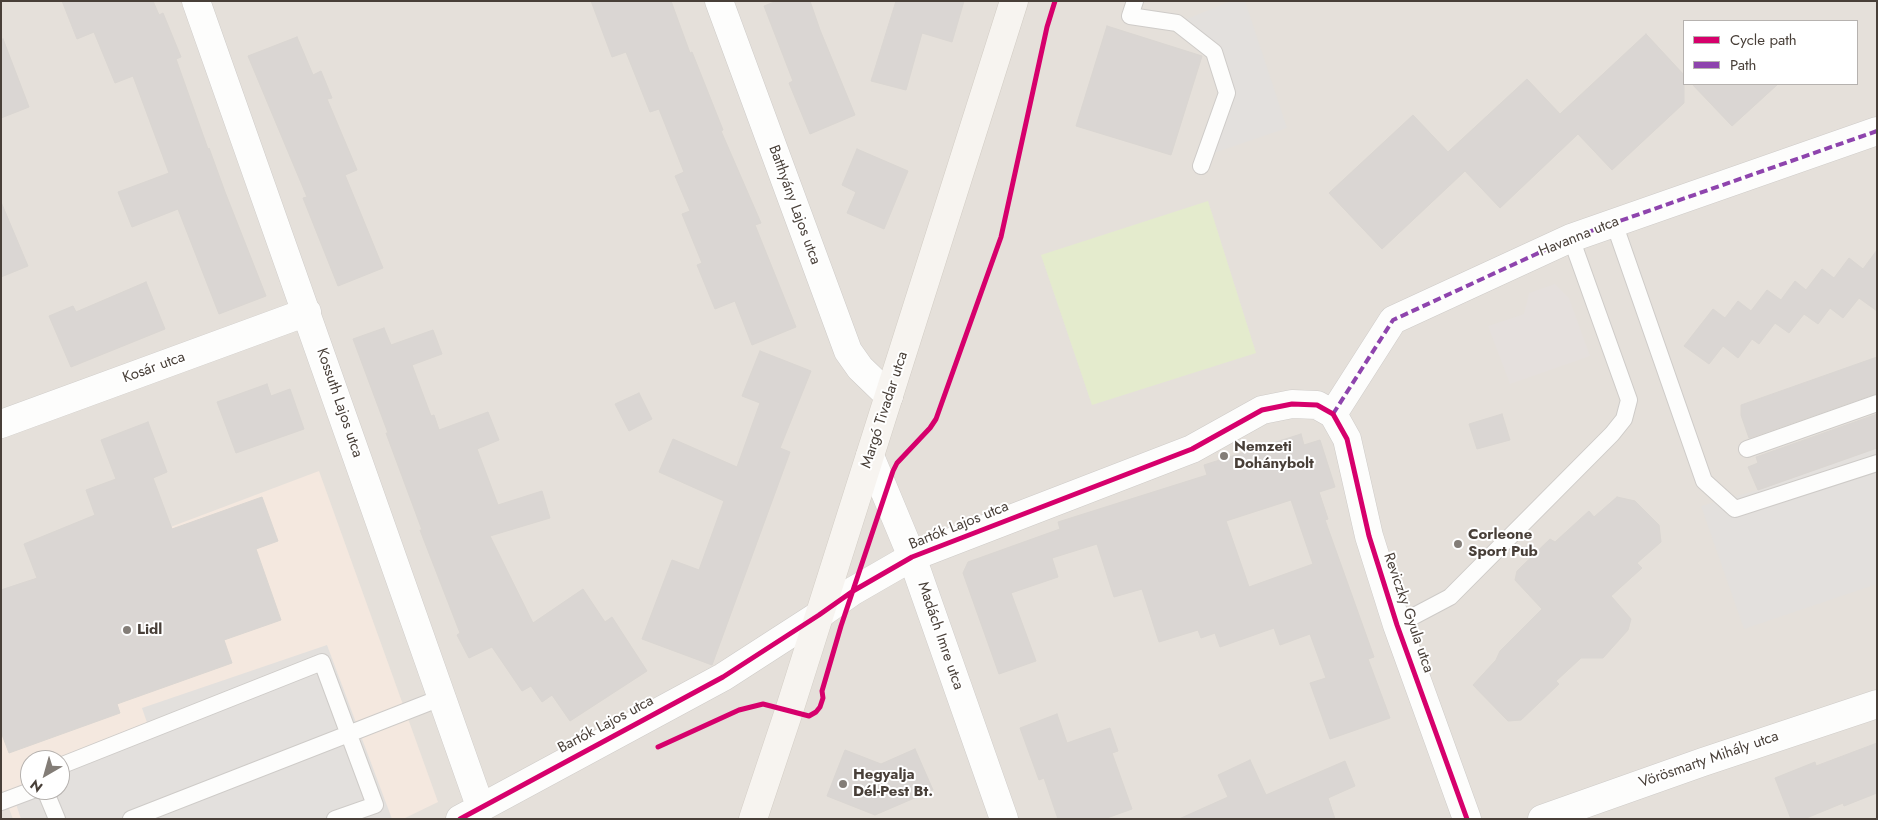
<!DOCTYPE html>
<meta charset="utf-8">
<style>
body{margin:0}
#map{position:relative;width:1878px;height:820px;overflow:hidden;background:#f1efec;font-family:Jost,sans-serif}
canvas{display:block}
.frame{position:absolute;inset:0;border:2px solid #483f38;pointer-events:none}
.legend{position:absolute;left:1683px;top:20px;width:175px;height:65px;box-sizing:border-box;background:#fff;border:1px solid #b6b2af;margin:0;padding:6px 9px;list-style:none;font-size:15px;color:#483f38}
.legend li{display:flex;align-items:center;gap:10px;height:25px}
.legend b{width:25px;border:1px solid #b6b2af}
.north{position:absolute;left:20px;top:750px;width:50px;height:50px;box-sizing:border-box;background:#fff;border:1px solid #b6b2af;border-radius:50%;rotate:218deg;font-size:14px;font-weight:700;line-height:20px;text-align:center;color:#483f38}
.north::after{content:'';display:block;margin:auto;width:18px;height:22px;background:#837d77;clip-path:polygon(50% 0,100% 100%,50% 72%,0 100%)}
</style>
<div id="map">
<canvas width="1878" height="820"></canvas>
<div class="frame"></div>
<ul class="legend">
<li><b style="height:6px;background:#d6006c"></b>Cycle path</li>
<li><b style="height:6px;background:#8e44ad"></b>Path</li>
</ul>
<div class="north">N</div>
</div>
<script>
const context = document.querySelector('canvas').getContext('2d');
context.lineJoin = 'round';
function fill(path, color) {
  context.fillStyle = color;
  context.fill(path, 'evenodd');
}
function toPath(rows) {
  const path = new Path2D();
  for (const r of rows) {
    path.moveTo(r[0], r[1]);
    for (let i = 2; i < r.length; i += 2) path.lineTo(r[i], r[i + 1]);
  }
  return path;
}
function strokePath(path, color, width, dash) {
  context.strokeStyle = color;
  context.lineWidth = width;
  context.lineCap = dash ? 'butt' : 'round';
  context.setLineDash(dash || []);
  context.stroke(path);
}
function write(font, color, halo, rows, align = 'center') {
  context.font = font + ' Jost,sans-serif';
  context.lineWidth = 4;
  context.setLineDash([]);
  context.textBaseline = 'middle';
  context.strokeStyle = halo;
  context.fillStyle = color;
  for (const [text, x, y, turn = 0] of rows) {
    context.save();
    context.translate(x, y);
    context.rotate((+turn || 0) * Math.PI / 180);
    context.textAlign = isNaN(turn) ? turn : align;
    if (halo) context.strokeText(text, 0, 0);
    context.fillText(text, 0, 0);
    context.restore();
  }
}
fill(toPath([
 [1,1,1877,1,1877,819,1,819],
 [1684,21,1857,21,1857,84,1684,84],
 [30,760,60,760,60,790,30,790]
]), '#e5e0da');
fill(toPath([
 [319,471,438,802,403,819,13,819,1,787,1,591],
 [30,760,60,760,60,790,30,790]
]), '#f4e8df');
fill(toPath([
 [1555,284,1569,298,1590,356,1510,384,1488,326,1524,314,1529,293]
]), '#e5e0dd');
fill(toPath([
 [1208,201,1256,353,1092,405,1041,255]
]), '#e4ebcd');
fill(toPath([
 [1231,1,1245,1,1287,128,1205,156,1227,93,1214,52,1177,23],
 [1877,446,1877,584,1744,629,1701,506,1758,490],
 [327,645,392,819,21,819,12,792,60,790,60,773,152,737,142,708]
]), '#e3e0dd');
const building = toPath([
 [62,1,153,1,159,15,163,13,181,57,176,59,208,149,209,148,225,192,266,296,219,314,178,209,132,227,118,192,169,173,133,76,115,83,94,32,77,39,62,1],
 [591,1,671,1,690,53,692,52,723,130,721,131,761,223,755,225,796,327,752,345,735,301,715,309,697,265,702,263,682,214,690,211,675,176,684,172,659,109,650,112,626,52,612,57,591,1],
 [777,1,810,1,820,30,855,115,810,134,789,83,793,81,764,6,777,1],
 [896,1,964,1,952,42,922,33,906,90,871,81,896,1],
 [1107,26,1202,56,1171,155,1076,126,1107,26],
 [1646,34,1684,75,1684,103,1612,170,1578,134,1500,208,1465,171,1382,249,1329,193,1413,115,1448,152,1527,79,1560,114,1646,34],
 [297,37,313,75,321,71,332,98,327,99,357,170,345,175,383,268,338,286,303,198,307,197,248,56,297,37],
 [3,39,29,107,1,118,1,40,3,39],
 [1692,84,1778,84,1732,126,1692,84],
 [857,149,908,171,884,229,847,213,856,192,842,185,857,149],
 [1,202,28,266,1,277,1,202],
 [1877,250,1877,311,1859,298,1843,318,1830,308,1818,324,1804,314,1789,333,1775,323,1759,344,1752,339,1738,358,1723,346,1709,364,1684,346,1713,309,1725,318,1738,301,1751,311,1767,290,1781,300,1795,281,1806,290,1822,269,1834,278,1849,258,1863,269,1877,250],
 [146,282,165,329,71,367,49,316,73,306,76,312,146,282],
 [384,328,391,345,433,330,442,354,412,365,431,416,434,415,439,430,488,412,499,440,477,449,498,505,542,491,550,518,490,536,533,623,583,589,605,622,612,617,647,671,570,721,552,695,542,702,531,686,522,691,492,647,469,658,457,635,460,633,420,530,422,530,386,433,388,433,353,339,384,328],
 [760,351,811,371,780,448,790,452,712,665,642,639,672,560,699,570,724,501,659,472,673,439,737,467,760,403,742,396,760,351],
 [1877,357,1877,393,1749,438,1741,415,1741,405,1877,357],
 [267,384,271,396,290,389,304,429,236,453,217,402,267,384],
 [639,393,652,419,629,431,615,404,639,393],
 [1502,414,1510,440,1477,449,1469,424,1502,414],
 [1877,414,1877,448,1758,490,1748,467,1758,463,1756,457,1877,414],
 [148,422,167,472,153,478,172,529,262,497,278,541,256,549,281,620,224,640,232,663,117,704,120,713,9,753,1,732,1,590,37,578,24,544,95,515,86,490,116,479,101,440,148,422],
 [1301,434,1304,445,1320,440,1335,487,1319,492,1328,519,1325,520,1374,657,1368,659,1390,718,1330,739,1310,683,1326,678,1310,634,1280,645,1274,628,1220,647,1215,633,1201,638,1198,630,1159,642,1142,589,1114,597,1097,544,1052,558,1058,577,1011,593,1036,661,999,674,963,573,968,562,1060,529,1058,522,1207,475,1204,465,1301,434],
 [1291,500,1313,564,1249,587,1226,521,1291,500],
 [1617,497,1635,501,1659,525,1661,542,1637,563,1642,568,1611,596,1631,619,1628,630,1603,658,1581,658,1556,681,1559,684,1521,720,1508,721,1473,685,1496,660,1500,651,1542,609,1515,580,1517,571,1550,539,1555,542,1589,511,1594,517,1617,497],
 [1057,714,1067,743,1110,728,1118,751,1112,753,1132,809,1104,819,1058,819,1044,778,1039,780,1020,728,1057,714],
 [1877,743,1877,793,1844,806,1843,803,1804,819,1791,819,1775,778,1815,762,1816,766,1877,743],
 [915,749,933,790,875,815,827,796,845,750,881,764,915,749],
 [1250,760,1266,795,1345,761,1355,786,1328,798,1335,819,1179,819,1228,797,1218,775,1250,760]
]);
fill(building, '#dad6d3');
strokePath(building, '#dad6d2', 1);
const lane = toPath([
 [1135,1,1130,16,1177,23,1214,52,1227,93,1201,166],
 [1614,223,1704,481,1735,509,1877,463],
 [1747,449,1877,403],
 [1397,625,1450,597,1612,434,1624,419,1629,400,1571,238],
 [60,766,322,662,375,805,335,819],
 [45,790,57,819],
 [1,802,33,790],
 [131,819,443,697]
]);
const street = toPath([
 [196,1,480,806],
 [719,1,848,351,860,368,889,396],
 [1333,414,1393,320,1571,238,1877,131],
 [1,424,307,312],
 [870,456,912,557,1004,819],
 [460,819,723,677,819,615,853,591,912,557,1192,449,1262,410,1292,404,1317,405,1333,414,1347,439,1369,536,1397,625,1467,819],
 [1542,819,1703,762,1877,704]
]);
const secondary = toPath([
 [753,819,789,711,1014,1]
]);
strokePath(lane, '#cecbc8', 18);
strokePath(street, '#cecbc8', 29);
strokePath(secondary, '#d2ccc4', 29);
strokePath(lane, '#fdfdfc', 16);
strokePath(street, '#fdfdfc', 28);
strokePath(secondary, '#f7f4f0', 28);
strokePath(toPath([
 [1333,414,1393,320,1571,238,1877,131]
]), '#8e44ad', 4, [8, 4]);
strokePath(toPath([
 [658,747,739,710,763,704,809,716,816,712,820,707,823,698,822,691,841,626,893,471,897,463,930,428,936,419,1001,237,1047,27,1055,1],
 [460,819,723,677,819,615,853,591,912,557,1192,449,1262,410,1292,404,1317,405,1333,414,1347,439,1369,536,1397,625,1467,819]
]), '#d6006c', 5);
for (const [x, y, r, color] of [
 [1224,456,5,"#837d77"],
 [1458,544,5,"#837d77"],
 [127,630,5,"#837d77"],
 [843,784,5,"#837d77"]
]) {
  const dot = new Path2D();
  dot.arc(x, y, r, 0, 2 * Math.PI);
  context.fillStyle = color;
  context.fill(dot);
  strokePath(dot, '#fff', 2);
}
write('15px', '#483f38', '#fff', [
 ["Batthyány Lajos utca",794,205,70],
 ["Havanna utca",1579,237,-22],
 ["Kosár utca",154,368,-20],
 ["Kossuth Lajos utca",339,403,71],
 ["Margó Tivadar utca",885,410,-72],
 ["Bartók Lajos utca",959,526,-22],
 ["Reviczky Gyula utca",1408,613,71],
 ["Madách Imre utca",940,636,71],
 ["Bartók Lajos utca",606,725,-28],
 ["Vörösmarty Mihály utca",1709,760,-19]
]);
write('bold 15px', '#483f38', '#fff', [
 ["Nemzeti",1234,447],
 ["Dohánybolt",1234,464],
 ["Corleone",1468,535],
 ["Sport Pub",1468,552],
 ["Lidl",137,630],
 ["Hegyalja",853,775],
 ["Dél-Pest Bt.",853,792]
], 'left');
</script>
